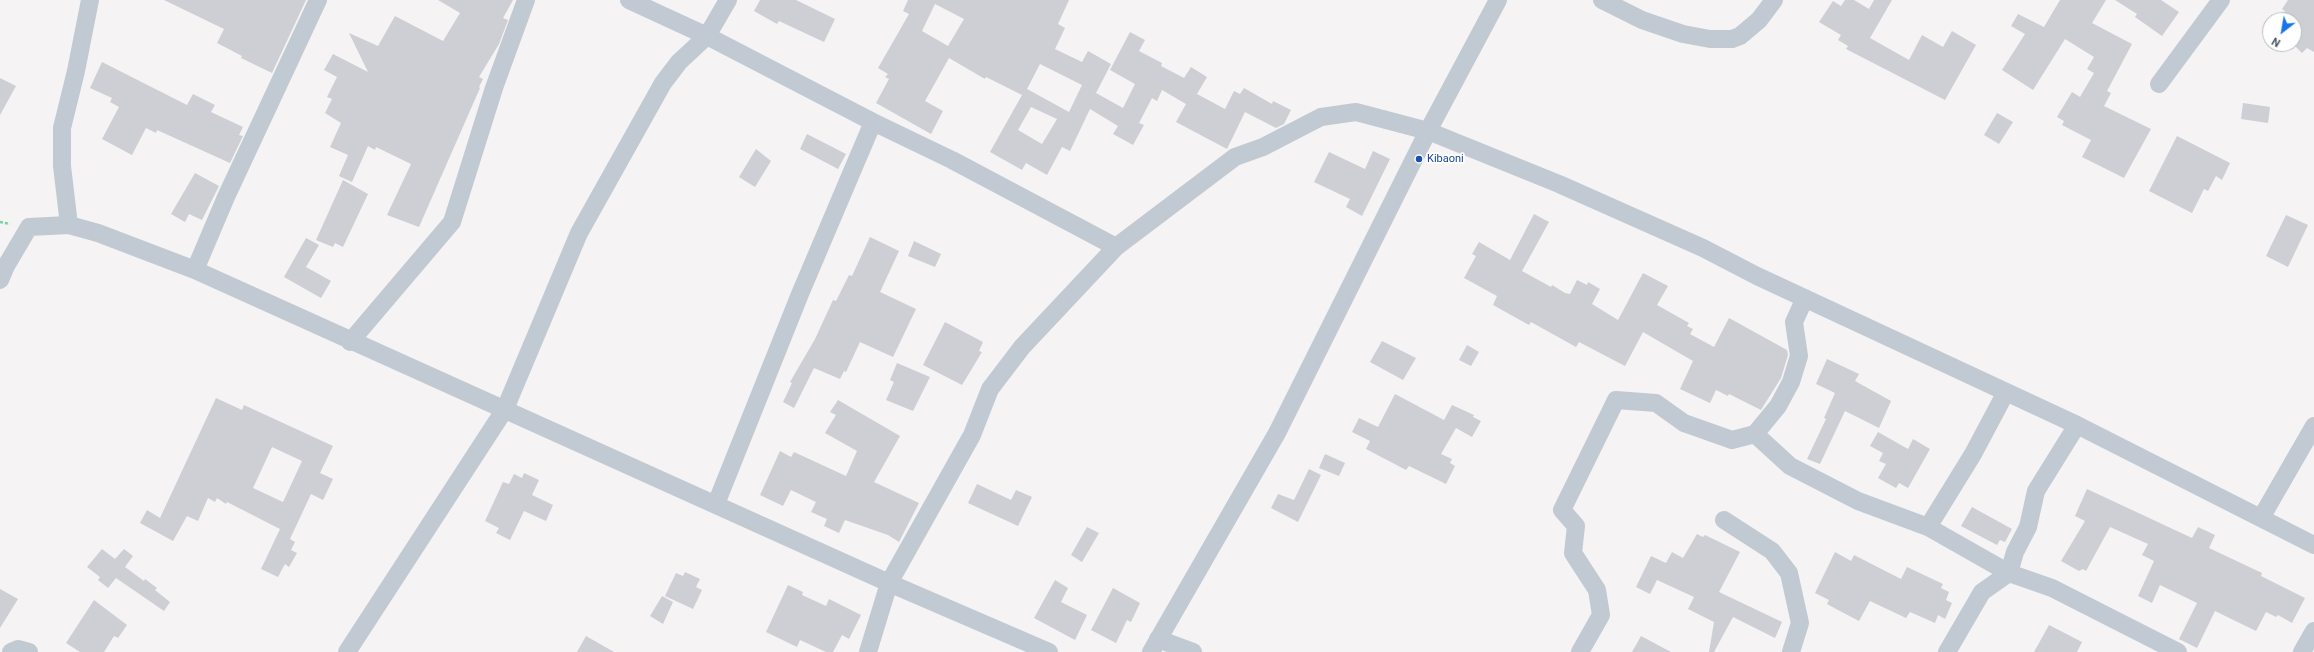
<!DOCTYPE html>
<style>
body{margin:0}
#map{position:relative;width:2314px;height:652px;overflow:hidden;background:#f5f3f3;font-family:Roboto,sans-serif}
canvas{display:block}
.north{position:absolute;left:2262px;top:12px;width:40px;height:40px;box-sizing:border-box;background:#fff;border:1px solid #b7bbc0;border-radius:50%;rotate:211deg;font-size:11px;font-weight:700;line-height:16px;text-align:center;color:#4a5661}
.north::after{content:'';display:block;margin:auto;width:14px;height:18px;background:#1a73e8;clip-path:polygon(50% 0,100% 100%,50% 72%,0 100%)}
</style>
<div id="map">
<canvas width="2314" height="652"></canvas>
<div class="north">N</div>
</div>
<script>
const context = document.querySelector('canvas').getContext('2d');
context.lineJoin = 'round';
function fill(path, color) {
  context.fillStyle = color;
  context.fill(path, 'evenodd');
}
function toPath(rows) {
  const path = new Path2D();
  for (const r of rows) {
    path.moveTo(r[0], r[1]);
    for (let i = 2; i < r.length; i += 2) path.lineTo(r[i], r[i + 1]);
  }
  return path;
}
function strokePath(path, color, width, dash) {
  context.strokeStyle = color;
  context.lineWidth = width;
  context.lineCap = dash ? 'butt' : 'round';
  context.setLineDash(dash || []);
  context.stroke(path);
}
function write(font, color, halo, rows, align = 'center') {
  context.font = font + ' Roboto,sans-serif';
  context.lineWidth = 3.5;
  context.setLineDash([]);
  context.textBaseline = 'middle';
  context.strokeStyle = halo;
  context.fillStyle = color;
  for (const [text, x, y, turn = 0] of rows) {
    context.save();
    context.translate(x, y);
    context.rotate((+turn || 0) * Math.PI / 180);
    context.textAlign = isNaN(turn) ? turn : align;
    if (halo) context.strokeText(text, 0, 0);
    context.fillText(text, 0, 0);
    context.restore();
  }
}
fill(toPath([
 [164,0,306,0,272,73,241,58,242,56,217,43,224,29],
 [438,0,513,0,503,18,508,20,499,44,479,77,483,79,479,87,480,88,419,227,387,215,411,164,376,147,375,150,368,146,352,182,339,176,348,155,330,147,341,123,325,113,332,99,327,97,337,77,324,70,333,54,368,72,349,33,378,46,395,16,443,41,460,13],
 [760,0,796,0,835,19,824,42,779,21,777,24,754,11],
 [908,0,1069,0,1058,24,1065,28,1055,49,1082,62,1088,51,1111,64,1096,93,1123,108,1135,84,1110,70,1130,32,1145,40,1139,51,1162,63,1161,66,1184,78,1191,67,1207,77,1197,94,1225,109,1234,91,1240,94,1244,88,1272,104,1273,101,1291,110,1284,124,1276,128,1245,112,1227,149,1176,122,1186,104,1162,90,1157,101,1152,98,1139,123,1144,125,1133,145,1113,134,1118,126,1090,109,1070,151,1062,147,1047,175,1026,163,1022,170,990,152,1022,95,986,77,985,79,949,58,925,101,943,111,931,134,876,103,889,79,885,77,888,74,878,68,909,14,903,11],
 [935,4,964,19,948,46,922,31],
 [1040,64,1082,85,1069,112,1027,89],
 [1031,107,1057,119,1042,144,1018,130],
 [1845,0,1854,0,1869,9,1874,0,1892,0,1870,38,1909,60,1922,35,1943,47,1952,31,1976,45,1945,100,1846,49,1848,46,1838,40,1841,35,1819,22,1833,1,1841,6],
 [2060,0,2106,0,2092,23,2132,44,2107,91,2111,93,2104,106,2151,129,2124,178,2082,157,2091,140,2062,125,2064,121,2057,117,2072,92,2080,97,2094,73,2087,69,2094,57,2065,39,2033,90,2002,70,2025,34,2011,26,2018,14,2044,27],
 [2115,0,2161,0,2179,12,2162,36,2135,17,2137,14],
 [2288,0,2314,0,2314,52,2307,48,2302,53,2294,45,2294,20,2278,20,2285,11,2282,9],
 [102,62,187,105,193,94,215,105,211,112,243,127,239,135,243,136,230,163,157,130,156,133,146,128,132,155,102,139,119,107,110,102,112,98,90,88],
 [0,78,16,86,0,115],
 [2243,103,2270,107,2268,123,2241,119],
 [1997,113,2013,122,1999,144,1984,135],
 [807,134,846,154,838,169,800,149],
 [2177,136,2230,163,2222,180,2216,176,2208,191,2204,189,2192,213,2149,191],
 [756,149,771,161,755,187,739,177],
 [1373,151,1390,159,1362,216,1346,207,1350,199,1314,182,1329,152,1365,169],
 [195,173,219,186,202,220,189,214,185,222,171,214],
 [343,180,368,194,343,247,335,243,333,247,316,240],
 [1534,214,1549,222,1522,271,1551,287,1552,285,1565,293,1570,294,1577,280,1587,285,1588,282,1600,289,1592,304,1618,320,1643,273,1668,286,1657,305,1689,323,1687,326,1693,329,1690,334,1714,347,1729,318,1787,350,1788,355,1781,378,1761,410,1729,394,1728,396,1716,390,1710,403,1680,389,1693,361,1643,332,1625,366,1579,342,1576,347,1531,322,1529,325,1493,305,1497,296,1464,278,1476,256,1472,254,1479,242,1510,260],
 [2286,215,2308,225,2288,267,2266,256],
 [870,237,899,251,880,292,916,309,893,357,860,342,846,372,844,371,840,379,814,368,794,408,783,402,792,383,790,382,815,339,833,300,836,301,849,275,852,276],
 [306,238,319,245,306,267,331,281,321,298,284,277],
 [914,241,941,254,935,267,908,256],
 [945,322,983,342,979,351,982,352,962,385,923,365],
 [1382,341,1416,358,1403,380,1370,362],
 [1467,345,1479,352,1471,366,1459,360],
 [1827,359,1859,374,1855,381,1891,401,1879,428,1845,411,1820,464,1807,459,1826,419,1824,418,1835,393,1816,384],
 [897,363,930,377,913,411,886,400,894,382,890,380],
 [1395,394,1444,420,1452,405,1474,415,1473,417,1481,421,1472,437,1456,428,1441,454,1452,459,1450,463,1455,466,1446,484,1409,466,1406,470,1366,449,1370,441,1352,432,1359,418,1378,427],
 [216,398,242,410,244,405,333,446,320,473,333,479,323,500,311,494,290,539,295,542,291,550,297,553,289,567,285,564,278,577,261,569,280,529,227,502,226,504,217,498,215,502,208,498,198,521,187,516,173,541,140,523,147,510,160,518],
 [272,447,302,461,283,502,253,488],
 [838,400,900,436,874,482,919,503,899,542,888,535,845,520,839,533,824,526,827,519,811,512,816,502,791,490,783,506,760,495,780,451,791,457,794,452,846,476,857,451,825,433,836,415,830,412],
 [1878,432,1908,449,1913,439,1930,449,1908,488,1899,483,1896,488,1878,478,1886,464,1879,461,1883,453,1870,446],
 [1325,454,1345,463,1339,476,1319,468],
 [1309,469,1321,475,1298,522,1271,508,1278,494,1294,500],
 [524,473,539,480,532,495,553,505,546,521,524,511,510,540,496,533,499,528,485,521,503,482,509,484,514,474,522,478],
 [977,484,1011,500,1016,490,1032,497,1018,526,968,503],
 [2087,489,2192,538,2198,527,2215,535,2209,548,2262,573,2261,576,2305,598,2292,623,2278,615,2276,617,2266,612,2256,631,2215,611,2197,648,2179,639,2197,603,2160,585,2152,603,2138,596,2154,561,2142,555,2148,544,2110,527,2086,571,2083,569,2079,571,2061,561,2085,521,2075,516],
 [1972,507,2012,529,2005,542,2000,540,1997,545,1961,526],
 [1087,527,1099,533,1082,562,1071,555],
 [1697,534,1703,537,1705,535,1740,552,1719,592,1782,622,1775,638,1733,617,1714,652,1709,652,1714,622,1688,609,1694,597,1657,580,1650,594,1636,587,1651,556,1666,563,1672,552,1683,558],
 [102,549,115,559,124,549,133,556,125,567,144,581,145,579,157,588,155,590,170,602,164,611,116,578,108,588,98,580,100,577,87,567],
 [1835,552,1851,561,1854,555,1901,579,1907,567,1943,584,1941,588,1949,592,1946,600,1952,603,1945,619,1938,615,1935,623,1910,612,1906,618,1870,601,1859,621,1838,610,1827,604,1829,600,1815,593],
 [685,572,700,579,696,587,702,590,693,609,665,596,676,573,683,576],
 [1055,580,1068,588,1061,602,1087,615,1075,640,1034,618],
 [788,585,803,592,802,595,826,606,829,599,861,615,849,639,842,635,833,652,826,652,800,640,797,647,766,632],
 [1113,588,1140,603,1131,622,1127,620,1116,643,1091,630],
 [0,589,18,599,0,628],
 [662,596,673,602,663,624,650,616],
 [94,600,127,625,118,638,114,636,104,652,80,652,66,643],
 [2049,625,2082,642,2077,652,2034,652],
 [586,636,614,652,577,652],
 [1641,636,1671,652,1632,652]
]), '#cdcfd5');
strokePath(toPath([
 [0,222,10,224]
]), '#7ad0a6', 2.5, [3, 2]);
strokePath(toPath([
 [629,0,707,36,873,122,952,160,1116,247],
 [1602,0,1642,20,1683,34,1710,39,1732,39,1740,36,1759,20,1774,0],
 [2159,84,2221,0],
 [69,225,98,233,195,270,889,583,1049,652],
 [195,270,226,197,318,0],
 [0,280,6,266,29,227,69,225,62,166,62,128,76,71,90,0],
 [350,342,452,222,494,88,526,0],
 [1755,434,1790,466,1858,501,1928,527,2009,573,2052,588,2178,652],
 [716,504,800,294,873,122],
 [2261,518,2314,426],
 [1724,520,1772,551,1789,573,1800,623,1791,652],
 [1928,527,1973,454,2006,392],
 [1158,639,1193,652],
 [11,652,18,649,29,652],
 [347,652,505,409,579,233,663,83,679,62,707,36,728,0],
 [868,652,889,583,972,435,990,389,1022,347,1116,247,1235,157,1263,147,1321,117,1356,112,1428,131,1559,184,1703,248,1757,276,2077,425,2314,545],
 [1151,652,1277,433,1428,131,1498,0],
 [1580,652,1601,615,1597,590,1573,553,1576,526,1562,510,1616,400,1656,403,1684,423,1732,440,1755,434,1778,406,1791,382,1799,356,1794,322,1805,298],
 [1947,652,1982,592,2009,573,2015,552,2028,527,2036,491,2077,425],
 [2302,652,2314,631]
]), '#c1cad2', 18);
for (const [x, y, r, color] of [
 [1419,159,4,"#1a4fb4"]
]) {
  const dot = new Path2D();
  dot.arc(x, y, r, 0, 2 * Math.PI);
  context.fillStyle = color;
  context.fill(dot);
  strokePath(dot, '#fff', 1.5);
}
write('11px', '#164399', '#fff', [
 ["Kibaoni",1427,159]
], 'left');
</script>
